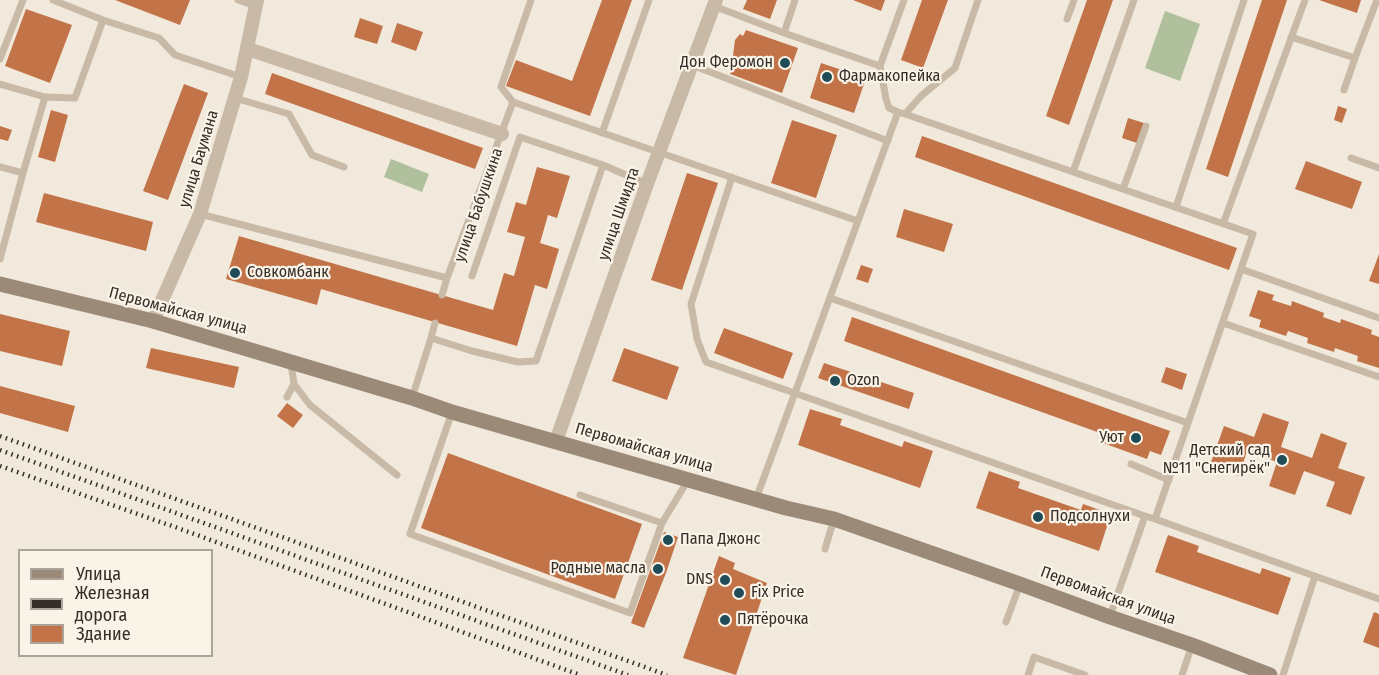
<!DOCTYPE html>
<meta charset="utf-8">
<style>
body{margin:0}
#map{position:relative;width:1379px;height:675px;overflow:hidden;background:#f1e9db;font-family:"Fira Sans Condensed",sans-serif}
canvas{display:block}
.legend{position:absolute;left:18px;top:549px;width:195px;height:108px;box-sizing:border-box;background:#f9f3e8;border:2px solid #aba49b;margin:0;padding:8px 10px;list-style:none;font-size:18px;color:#362e28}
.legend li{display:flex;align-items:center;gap:12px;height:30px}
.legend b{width:30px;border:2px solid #aba49b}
</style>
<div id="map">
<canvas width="1379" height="675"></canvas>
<ul class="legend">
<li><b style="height:8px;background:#9c8a79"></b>Улица</li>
<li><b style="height:8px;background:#362e28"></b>Железная дорога</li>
<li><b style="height:16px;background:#c27348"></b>Здание</li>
</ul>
</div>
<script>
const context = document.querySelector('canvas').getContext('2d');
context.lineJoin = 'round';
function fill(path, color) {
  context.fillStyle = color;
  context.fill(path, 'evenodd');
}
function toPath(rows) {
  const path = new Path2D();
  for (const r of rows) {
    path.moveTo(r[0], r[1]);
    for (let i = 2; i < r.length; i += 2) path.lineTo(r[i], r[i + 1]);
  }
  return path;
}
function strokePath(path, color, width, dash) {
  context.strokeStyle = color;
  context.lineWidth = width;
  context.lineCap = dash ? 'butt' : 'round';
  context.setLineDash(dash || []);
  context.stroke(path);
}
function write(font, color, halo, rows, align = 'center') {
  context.font = font + ' "Fira Sans Condensed",sans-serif';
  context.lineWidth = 4.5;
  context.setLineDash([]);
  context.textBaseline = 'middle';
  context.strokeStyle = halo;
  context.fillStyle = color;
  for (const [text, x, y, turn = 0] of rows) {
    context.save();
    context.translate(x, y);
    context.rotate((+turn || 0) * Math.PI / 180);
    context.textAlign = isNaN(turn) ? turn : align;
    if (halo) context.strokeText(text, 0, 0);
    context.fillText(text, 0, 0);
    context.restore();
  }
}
fill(toPath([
 [1165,11,1200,24,1180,81,1145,68],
 [391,159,429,174,422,192,384,177]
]), '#b0c09c');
fill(toPath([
 [115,0,190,0,180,25],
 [602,0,632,0,590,116,506,86,516,60,572,81],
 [747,0,777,0,770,19,743,9],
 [853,0,885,0,881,11],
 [922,0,948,0,923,68,901,60],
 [1087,0,1113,0,1069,125,1046,116],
 [1262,0,1287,0,1228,177,1206,169],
 [1319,0,1361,0,1357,13],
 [26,9,72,25,50,83,5,66],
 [360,18,383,26,377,44,354,37],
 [397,23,423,32,416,51,391,42],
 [746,30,798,48,782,93,730,74,736,57,733,56,735,40,740,34,743,36],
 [821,63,866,78,854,113,810,98],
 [272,73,483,148,475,169,265,94],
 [184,84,208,93,168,200,143,191],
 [1338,106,1347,109,1342,123,1334,120],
 [51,110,68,115,55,162,38,157],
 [1128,118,1144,123,1137,143,1122,138],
 [792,120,837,135,816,198,771,183],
 [0,126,12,130,8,141,0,139],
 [922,136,1237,248,1229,270,915,157],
 [1306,161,1362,182,1352,209,1295,189],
 [537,167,570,176,557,218,548,215,540,243,559,249,547,289,535,285,517,346,321,289,317,305,226,279,239,236,493,310,504,273,514,276,525,237,507,232,516,202,526,205],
 [687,173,718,183,682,290,651,280],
 [44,193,153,222,146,251,36,222],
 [904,209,953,224,944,252,896,237],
 [1379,254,1379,284,1369,281],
 [861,265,873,269,868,283,856,279],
 [1258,290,1274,295,1272,300,1291,306,1292,301,1324,313,1323,317,1340,323,1341,319,1372,330,1371,334,1379,337,1379,368,1357,361,1358,356,1335,348,1334,352,1307,343,1308,338,1288,331,1286,336,1259,327,1261,320,1249,316],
 [0,314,70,331,62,366,0,351],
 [852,317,1170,431,1161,455,1150,451,1147,459,1103,443,1107,433,1101,431,1100,433,844,341],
 [724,328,793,353,783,379,714,353],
 [151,348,239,367,234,388,146,368],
 [624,348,679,367,667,400,612,381],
 [824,363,914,393,909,409,818,378],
 [1166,367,1187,374,1182,390,1161,382],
 [0,386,75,406,68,432,0,413],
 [287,403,303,415,293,428,277,416],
 [810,409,842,419,840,425,902,447,904,441,933,451,920,488,798,445],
 [1263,413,1289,422,1281,447,1312,458,1321,433,1347,443,1338,468,1365,477,1351,515,1326,506,1335,482,1304,471,1295,495,1269,486,1277,462,1247,451,1239,476,1210,465,1224,426,1254,437],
 [448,453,642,524,615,599,421,528],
 [989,471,1020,482,1018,488,1081,510,1083,504,1111,514,1099,551,976,508],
 [664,532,678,537,666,573,644,628,631,623],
 [1168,535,1199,546,1197,552,1260,574,1262,568,1291,578,1278,615,1155,572],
 [719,556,735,563,733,569,767,583,736,675,683,658],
 [1374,612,1379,614,1379,648,1363,642]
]), '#c27348');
strokePath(toPath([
 [238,0,256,6],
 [714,6,784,33,880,66,886,99,889,108,898,112],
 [1067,19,1074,0],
 [103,20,159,38,175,55,241,77],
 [784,33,795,0],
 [1291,37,1355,58,1344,90],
 [1355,58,1377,0],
 [0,59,23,0],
 [692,65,888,141],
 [880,66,904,0],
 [0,84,45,97,75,98,103,20,53,0],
 [235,98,289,114,312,155,344,167],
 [513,102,501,87,531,0],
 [905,114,921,96,955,68,978,0],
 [602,133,649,0],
 [1351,158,1379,168],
 [0,167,23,173],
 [1073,172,1134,0],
 [732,177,691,304,697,339,706,362,1145,516],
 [1123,189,1146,126],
 [1176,207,1244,0],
 [200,214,447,278,513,102,858,221],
 [1223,224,1305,0],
 [0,259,23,173,45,97],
 [1241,269,1379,318],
 [472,276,520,137,603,165,647,184],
 [442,295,447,278],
 [830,298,1188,423],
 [1223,323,1379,377],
 [431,338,435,323],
 [291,364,294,384,310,405,397,475],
 [287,397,294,384],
 [412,398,431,338,472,351,518,362,536,361,603,165],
 [452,412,410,534,630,613,662,523,688,480],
 [1131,464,1169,480],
 [580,495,662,523],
 [756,499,898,112,905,114,1253,234,1155,519,1145,516,1110,616],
 [1155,519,1379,599],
 [825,549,834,519],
 [1006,622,1020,584],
 [1028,675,1034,657,1085,675],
 [1182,675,1192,645],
 [1283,675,1315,576]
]), '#c9baa8', 7);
strokePath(toPath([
 [248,49,502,134],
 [153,321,200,214,241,77,257,0],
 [556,441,647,184,716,0]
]), '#c9baa8', 14);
strokePath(toPath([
 [0,284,153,321,412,398,452,412,786,508,834,519,1020,584,1110,617,1192,645,1270,675]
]), '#9c8a79', 15);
strokePath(toPath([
 [0,436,667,675],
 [0,450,628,675],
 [0,466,175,527,580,675]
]), '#362e28', 4.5, [1.5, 4.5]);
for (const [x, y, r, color] of [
 [785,63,6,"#1f4c56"],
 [827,77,6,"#1f4c56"],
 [235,273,6,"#1f4c56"],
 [835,381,6,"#1f4c56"],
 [1136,438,6,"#1f4c56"],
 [1282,460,6,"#1f4c56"],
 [1038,517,6,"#1f4c56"],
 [668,540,6,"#1f4c56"],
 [658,569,6,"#1f4c56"],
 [725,580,6,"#1f4c56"],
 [739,593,6,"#1f4c56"],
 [725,620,6,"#1f4c56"]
]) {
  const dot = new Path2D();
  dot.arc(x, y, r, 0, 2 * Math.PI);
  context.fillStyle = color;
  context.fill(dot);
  strokePath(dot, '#f9f3e8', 2);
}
write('16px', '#362e28', '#f9f3e8', [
 ["Дон Феромон",773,63,"right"],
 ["Фармакопейка",839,77],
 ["Совкомбанк",247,273],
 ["Ozon",847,381],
 ["Уют",1124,438,"right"],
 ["Детский сад",1270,451,"right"],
 ["№11 \"Снегирёк\"",1270,469,"right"],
 ["Подсолнухи",1050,517],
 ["Папа Джонс",680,540],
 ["Родные масла",646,569,"right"],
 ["DNS",713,580,"right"],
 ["Fix Price",751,593],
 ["Пятёрочка",737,620]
], 'left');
write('16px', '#362e28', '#f9f3e8', [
 ["улица Баумана",199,159,-73],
 ["улица Бабушкина",479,205,-71],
 ["улица Шмидта",619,214,-71],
 ["Первомайская улица",178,311,15],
 ["Первомайская улица",644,448,16],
 ["Первомайская улица",1108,596,20]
]);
</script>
